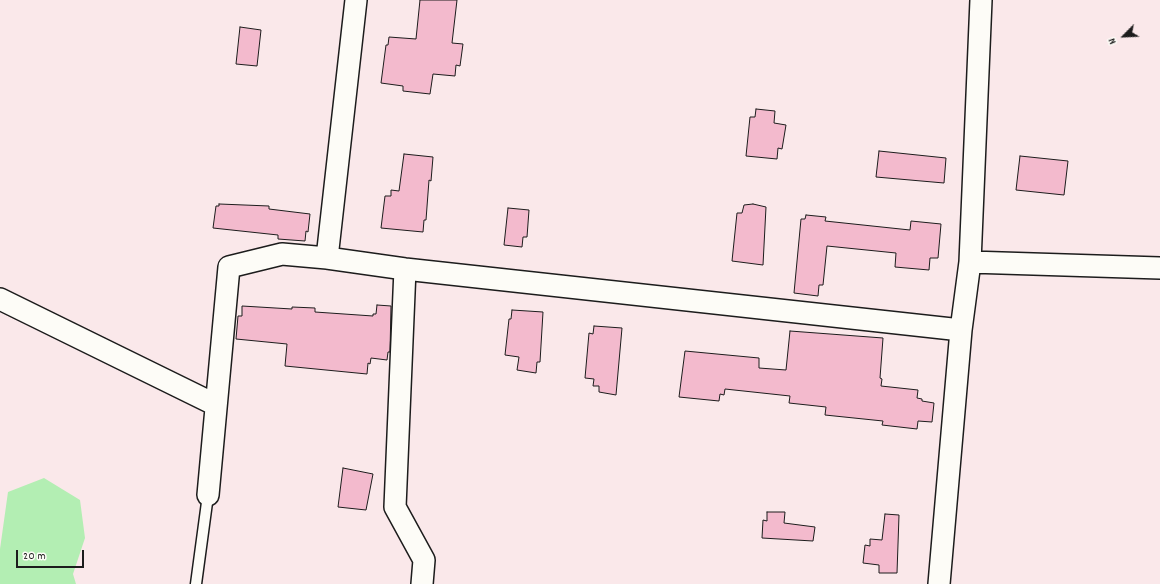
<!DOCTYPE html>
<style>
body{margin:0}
#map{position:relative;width:1160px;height:584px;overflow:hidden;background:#fae8ea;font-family:Dekko,sans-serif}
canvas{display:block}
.north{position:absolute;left:1104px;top:16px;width:40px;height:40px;-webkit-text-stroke:3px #fdfcf7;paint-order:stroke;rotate:246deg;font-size:11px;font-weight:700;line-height:16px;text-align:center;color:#1c1c1c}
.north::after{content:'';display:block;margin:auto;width:14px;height:18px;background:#1c1c1c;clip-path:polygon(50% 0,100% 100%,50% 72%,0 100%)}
.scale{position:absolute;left:16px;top:550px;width:68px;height:18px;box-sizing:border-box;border:2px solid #1c1c1c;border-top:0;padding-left:5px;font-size:12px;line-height:14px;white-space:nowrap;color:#1c1c1c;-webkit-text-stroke:3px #fdfcf7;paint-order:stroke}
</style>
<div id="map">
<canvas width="1160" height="584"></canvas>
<div class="north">N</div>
<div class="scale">20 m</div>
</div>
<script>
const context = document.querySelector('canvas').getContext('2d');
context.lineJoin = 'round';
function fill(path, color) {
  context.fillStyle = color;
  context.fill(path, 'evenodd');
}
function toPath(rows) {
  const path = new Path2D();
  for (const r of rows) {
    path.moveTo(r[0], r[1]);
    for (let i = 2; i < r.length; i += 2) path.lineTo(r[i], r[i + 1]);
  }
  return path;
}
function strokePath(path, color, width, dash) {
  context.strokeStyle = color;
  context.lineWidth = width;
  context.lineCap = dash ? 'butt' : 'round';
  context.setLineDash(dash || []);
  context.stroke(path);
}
fill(toPath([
 [44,478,80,500,85,538,73,574,76,584,0,584,0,549,8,492]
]), '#b3eeb3');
const building = toPath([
 [420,0,457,0,452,43,463,44,460,66,456,65,455,76,433,74,430,94,403,91,403,86,381,83,386,45,388,45,389,37,416,39,420,0],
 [240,27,261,30,257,66,236,64,240,27],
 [756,109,775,111,774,123,786,125,782,149,778,148,777,159,746,156,750,117,755,117,756,109],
 [879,151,946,158,944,183,876,177,879,151],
 [404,154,433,157,431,181,429,180,426,220,424,220,423,232,381,228,385,196,391,196,391,190,399,191,404,154],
 [1020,156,1068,161,1064,195,1016,190,1020,156],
 [219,204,269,206,269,209,310,214,308,232,306,231,305,241,278,239,278,235,213,228,216,206,219,206,219,204],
 [753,204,766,207,763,265,732,261,737,213,742,213,744,205,753,204],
 [508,208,529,210,527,237,523,237,522,247,504,245,508,208],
 [806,215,826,217,825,221,910,230,911,221,941,224,938,258,930,258,929,270,895,267,896,253,827,246,823,285,819,285,818,296,794,293,801,219,805,219,806,215],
 [377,305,391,306,390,352,388,352,387,360,371,358,370,364,368,363,367,374,285,366,287,344,236,339,238,316,242,316,242,306,292,309,292,307,315,308,315,312,373,316,373,314,376,314,377,305],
 [512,310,543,312,540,362,537,362,536,373,517,370,519,357,505,355,509,319,511,319,512,310],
 [594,326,622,328,616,395,599,392,599,386,593,386,594,379,585,378,589,333,593,334,594,326],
 [790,331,883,338,880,378,882,379,881,386,918,390,917,398,922,399,922,401,934,403,932,422,918,421,917,429,882,425,883,421,825,415,826,407,789,403,790,396,725,389,724,395,720,394,719,401,679,397,685,351,759,358,759,368,786,370,790,331],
 [343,468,373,474,366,510,338,507,343,468],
 [767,512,785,512,784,523,815,527,813,541,762,538,763,520,767,521,767,512],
 [885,514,899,515,897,573,879,573,879,565,863,563,865,545,870,546,870,539,882,540,885,514]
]);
fill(building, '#f3bacd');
strokePath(building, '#1c1c1c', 1);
const lane = toPath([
 [196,584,208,495]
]);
const street = toPath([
 [327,258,356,0],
 [970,262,1160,268],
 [405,269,395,507,424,560,422,584],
 [0,299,216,405],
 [208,495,229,267,282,254,327,258,405,269,961,330],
 [939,584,961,330,970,262,981,0]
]);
strokePath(lane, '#1c1c1c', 13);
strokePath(street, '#1c1c1c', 24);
strokePath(lane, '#fdfcf7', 10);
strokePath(street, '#fdfcf7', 21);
</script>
